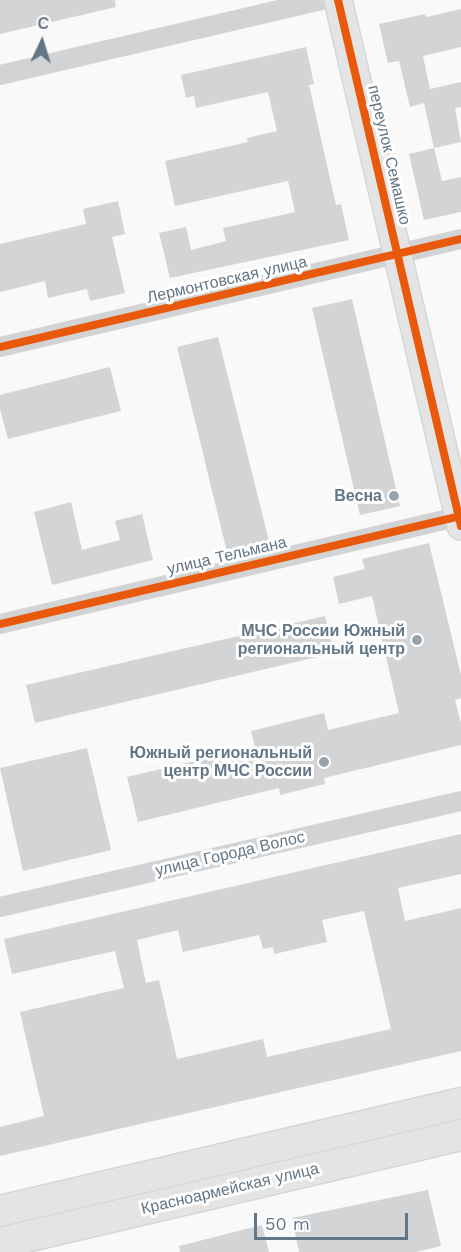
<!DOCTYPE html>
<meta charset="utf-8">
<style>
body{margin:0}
#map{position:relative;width:461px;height:1252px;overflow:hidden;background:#f9f9f9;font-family:"Work Sans",sans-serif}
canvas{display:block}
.north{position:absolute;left:12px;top:12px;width:60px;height:60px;-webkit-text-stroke:4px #fff;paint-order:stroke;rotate:4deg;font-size:16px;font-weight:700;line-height:24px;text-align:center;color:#627686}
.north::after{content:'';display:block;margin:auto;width:21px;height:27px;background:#627686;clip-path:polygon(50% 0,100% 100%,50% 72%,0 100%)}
.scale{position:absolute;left:254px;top:1213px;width:154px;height:27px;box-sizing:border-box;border:3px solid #627686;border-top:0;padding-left:8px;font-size:18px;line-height:21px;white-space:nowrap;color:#627686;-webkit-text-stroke:4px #fff;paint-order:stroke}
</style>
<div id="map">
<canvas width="461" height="1252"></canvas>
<div class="north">С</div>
<div class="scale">50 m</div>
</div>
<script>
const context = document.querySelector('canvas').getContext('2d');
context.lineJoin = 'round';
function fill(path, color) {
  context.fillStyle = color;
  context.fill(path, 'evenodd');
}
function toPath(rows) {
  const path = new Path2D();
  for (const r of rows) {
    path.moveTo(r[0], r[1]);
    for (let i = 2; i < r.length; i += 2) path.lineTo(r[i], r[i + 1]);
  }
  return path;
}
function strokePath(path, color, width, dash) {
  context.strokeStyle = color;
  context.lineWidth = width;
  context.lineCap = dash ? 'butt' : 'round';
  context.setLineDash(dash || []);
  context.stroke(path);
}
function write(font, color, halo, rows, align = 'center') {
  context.font = font + ' "Work Sans",sans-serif';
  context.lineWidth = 6;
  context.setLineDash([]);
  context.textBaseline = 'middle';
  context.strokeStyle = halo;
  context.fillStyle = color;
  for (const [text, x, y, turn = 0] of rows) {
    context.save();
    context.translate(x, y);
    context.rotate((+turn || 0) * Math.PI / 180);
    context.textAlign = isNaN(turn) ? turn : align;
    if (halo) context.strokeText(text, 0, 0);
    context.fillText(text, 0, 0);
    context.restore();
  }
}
fill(toPath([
 [0,0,115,0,116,7,0,34],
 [461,9,461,47,423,56,430,89,461,82,461,107,455,108,461,142,434,148,424,103,410,107,399,61,388,63,379,24,425,14,426,17],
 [306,47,314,84,309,85,336,205,341,204,349,240,170,278,159,233,186,227,191,250,226,241,223,228,295,212,288,181,175,206,165,161,248,142,247,138,277,131,268,92,196,108,194,96,186,98,181,75],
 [434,148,442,181,461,177,461,212,424,220,409,154],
 [118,201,125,234,112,237,125,293,90,301,87,289,48,298,45,281,0,292,0,244,86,224,83,209],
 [352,299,400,506,360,515,312,308],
 [218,337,269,541,227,552,177,347],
 [110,367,121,411,8,439,0,409,0,395],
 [71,502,82,550,120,540,115,521,142,514,153,560,52,585,34,512],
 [429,543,461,675,461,698,455,700,461,723,461,745,324,778,325,784,280,795,279,788,138,822,127,777,255,747,251,731,324,713,328,730,399,713,372,596,339,604,333,577,365,569,362,559],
 [325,616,334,653,35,723,26,685],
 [87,748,111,850,23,871,0,768],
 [461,834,461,874,398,888,405,921,461,908,461,1051,0,1156,0,1127,44,1116,20,1012,124,988,115,951,12,974,4,939],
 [364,911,391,1029,267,1057,263,1039,177,1059,159,980,146,983,137,940,178,930,183,952,259,935,263,949,273,947,274,954,327,942,322,920],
 [428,1190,441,1246,416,1252,299,1252,292,1218],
 [262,1225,269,1252,180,1252,179,1246]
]), '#d2d4d5');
const secondary = toPath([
 [338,0,461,526]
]);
const primary = toPath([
 [0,1211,461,1103],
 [0,1243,461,1135]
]);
strokePath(secondary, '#d6d7d8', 30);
strokePath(primary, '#d5d6d8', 33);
strokePath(toPath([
 [0,75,322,0],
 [0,347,461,239],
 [0,624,461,516],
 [0,907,461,801]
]), '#d2d3d4', 20);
strokePath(secondary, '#e4e4e5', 27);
strokePath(primary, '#e4e4e5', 30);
strokePath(toPath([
 [338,0,461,526],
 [0,347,461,239],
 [0,624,461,516]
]), '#e8590c', 8);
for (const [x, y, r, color] of [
 [394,496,6,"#97a4ae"],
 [417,640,6,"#97a4ae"],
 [324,762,6,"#97a4ae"]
]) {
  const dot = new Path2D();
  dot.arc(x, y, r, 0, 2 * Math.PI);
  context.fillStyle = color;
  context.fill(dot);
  strokePath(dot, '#fff', 2);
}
write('16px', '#627686', '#fff', [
 ["переулок Семашко",389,155,77],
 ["Лермонтовская улица",227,280,-13],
 ["улица Тельмана",227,556,-13],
 ["улица Города Волос",230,854,-13],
 ["Красноармейская улица",230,1189,-13]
]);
write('bold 16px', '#627686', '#fff', [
 ["Весна",382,496],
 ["МЧС России Южный",405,631],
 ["региональный центр",405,649],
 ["Южный региональный",312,753],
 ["центр МЧС России",312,771]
], 'right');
</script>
